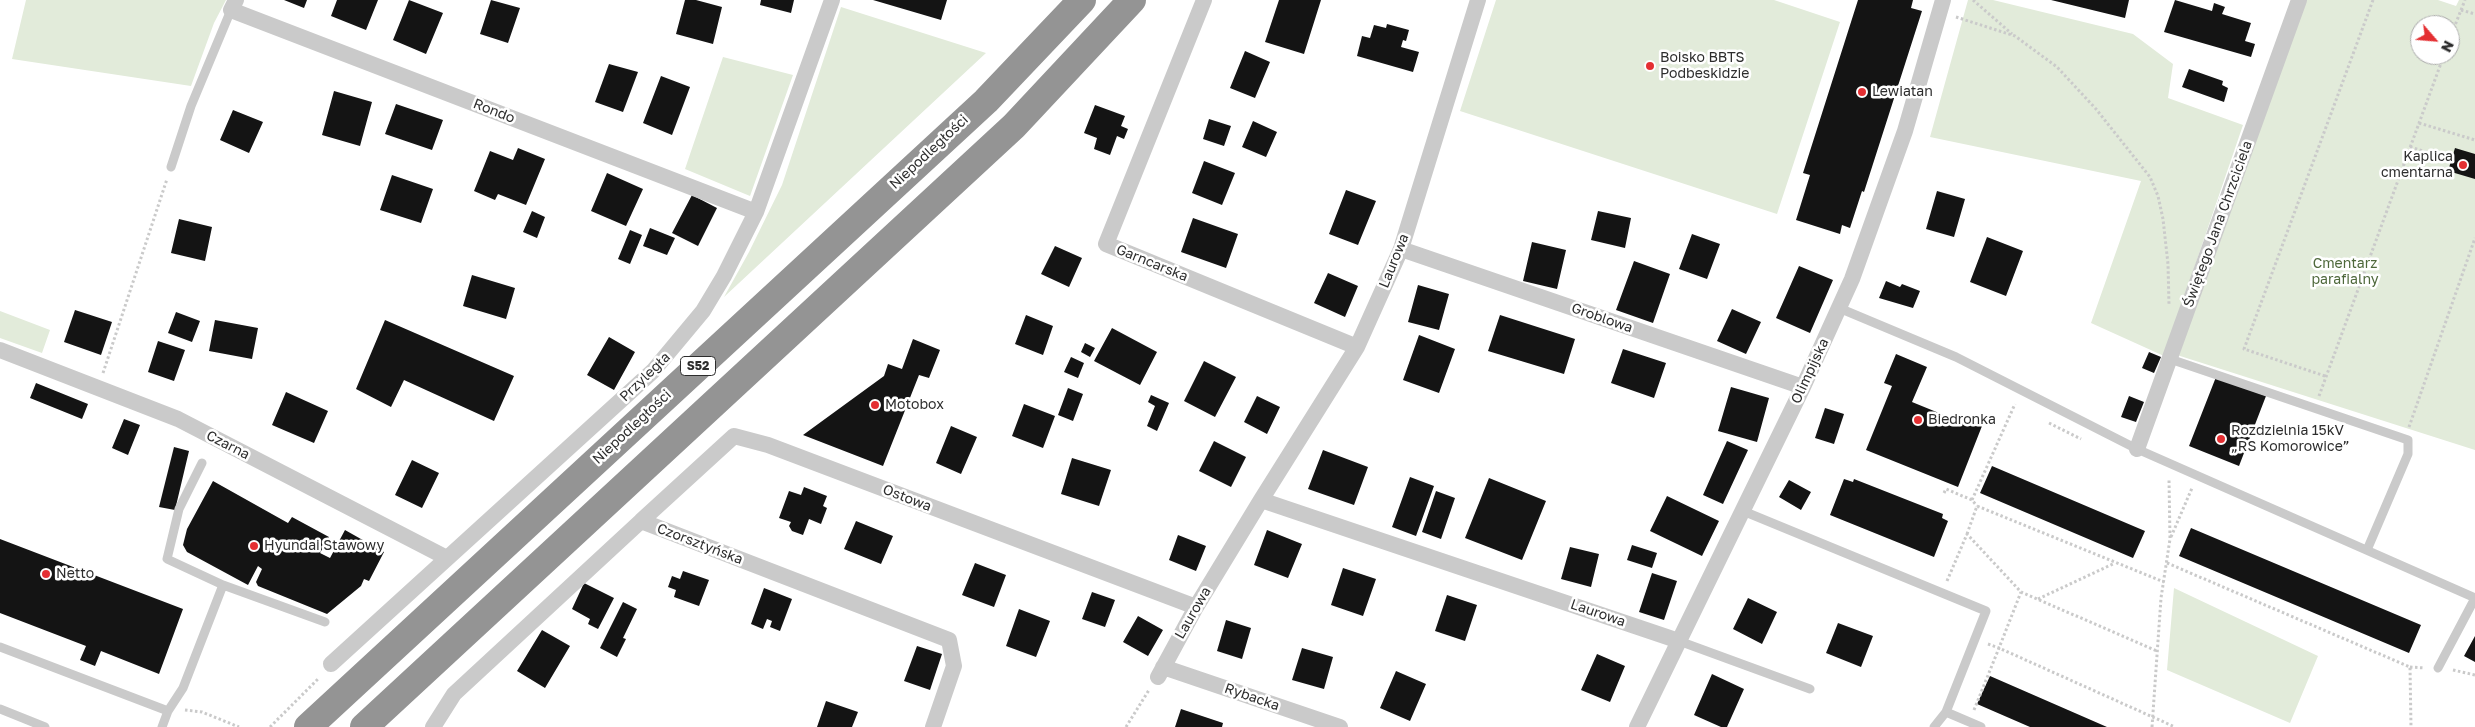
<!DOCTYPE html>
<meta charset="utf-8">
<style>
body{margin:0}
#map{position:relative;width:2475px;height:727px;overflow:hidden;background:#fff;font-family:"Golos Text",sans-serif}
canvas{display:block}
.north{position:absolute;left:2410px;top:15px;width:50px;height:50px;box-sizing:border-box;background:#fff;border:1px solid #ababab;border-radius:50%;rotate:117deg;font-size:14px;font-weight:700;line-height:20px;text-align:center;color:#2d2d2d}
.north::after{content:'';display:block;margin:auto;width:18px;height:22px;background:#e42f32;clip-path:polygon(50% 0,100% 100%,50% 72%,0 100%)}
</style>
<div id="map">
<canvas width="2475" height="727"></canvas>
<div class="north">N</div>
</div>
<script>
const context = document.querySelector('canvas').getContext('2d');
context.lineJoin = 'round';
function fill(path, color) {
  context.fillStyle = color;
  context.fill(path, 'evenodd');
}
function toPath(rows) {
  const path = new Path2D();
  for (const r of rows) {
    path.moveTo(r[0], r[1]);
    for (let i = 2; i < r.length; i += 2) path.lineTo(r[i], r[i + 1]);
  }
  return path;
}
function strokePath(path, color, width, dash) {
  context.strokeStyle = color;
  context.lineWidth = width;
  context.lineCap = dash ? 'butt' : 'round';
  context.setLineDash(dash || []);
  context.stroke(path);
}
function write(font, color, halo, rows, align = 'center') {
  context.font = font + ' "Golos Text",sans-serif';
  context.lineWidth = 5;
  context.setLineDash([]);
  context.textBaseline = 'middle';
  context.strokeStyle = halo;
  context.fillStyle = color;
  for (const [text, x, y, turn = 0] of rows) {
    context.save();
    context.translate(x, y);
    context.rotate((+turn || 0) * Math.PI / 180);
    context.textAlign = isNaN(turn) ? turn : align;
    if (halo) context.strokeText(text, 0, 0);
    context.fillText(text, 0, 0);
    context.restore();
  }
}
fill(toPath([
 [26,0,226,0,214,23,191,86,12,59],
 [1496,0,1774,0,1840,22,1777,214,1460,111],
 [1968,0,1993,0,2133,34,2173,64,2168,98,2243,125,2164,356,2091,323,2141,181,1930,137],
 [2306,0,2438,0,2456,6,2459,0,2475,0,2475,450,2177,355],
 [2420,25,2450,25,2450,55,2420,55],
 [841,7,986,53,724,297,749,252,782,185],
 [723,57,793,75,750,196,685,169],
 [0,311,50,330,42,353,0,338],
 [2174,588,2318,656,2290,723,2167,670]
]), '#e2ebda');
fill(toPath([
 [284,0,307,0,304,8],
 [337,0,378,0,366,30,331,16],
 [409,0,443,13,426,54,393,40],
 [491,0,520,8,508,43,480,34],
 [685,0,696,0,722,7,713,44,676,34],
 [761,0,794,0,791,13,760,5],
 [873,0,947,0,941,20],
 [1279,0,1321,0,1304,54,1265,42],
 [1858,0,1913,0,1911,8,1922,11,1864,192,1862,191,1850,228,1842,225,1840,234,1796,220,1810,175,1803,173],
 [2051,0,2129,0,2125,18],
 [2175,0,2212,11,2214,3,2225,7,2222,14,2251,23,2245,41,2255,44,2251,57,2164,32],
 [1387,24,1409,30,1406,41,1403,40,1401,47,1419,52,1413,72,1357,56,1362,36,1370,38,1374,25,1386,28],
 [1245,51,1270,62,1255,98,1230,88],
 [609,64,638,72,623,112,595,102],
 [2189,69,2223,81,2222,85,2228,88,2224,102,2182,87],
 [661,76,690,87,672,135,643,123],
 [334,91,372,102,360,146,322,135],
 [396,104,443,120,432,150,385,134],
 [1095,105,1125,116,1121,126,1128,129,1124,139,1117,136,1110,155,1094,149,1097,138,1084,133],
 [233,110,263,122,249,153,220,140],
 [1209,119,1231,126,1224,146,1203,139],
 [1253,121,1277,132,1266,157,1242,147],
 [518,148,545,159,526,205,498,194,495,200,474,191,490,151,513,160],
 [2455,148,2475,154,2475,179,2448,171],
 [1204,161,1235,173,1222,205,1192,193],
 [607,173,643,189,626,226,591,211],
 [392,175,433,189,421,223,380,210],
 [1346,190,1376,201,1358,245,1329,234],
 [1937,191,1965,199,1954,237,1926,229],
 [692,195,717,208,698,246,672,233],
 [532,211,545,217,537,238,523,232],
 [1598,211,1631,218,1625,248,1591,240],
 [1193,218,1238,234,1226,268,1181,252],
 [179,219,212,227,205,261,171,253],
 [650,228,675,238,667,255,643,246],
 [630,230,642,235,630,264,618,259],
 [1692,234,1720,244,1707,279,1679,269],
 [1987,237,2023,251,2006,296,1970,282],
 [1532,242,1566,250,1557,289,1523,281],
 [1055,246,1082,258,1069,287,1041,274],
 [1634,261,1670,274,1653,323,1616,310],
 [1799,266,1833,280,1810,333,1776,318],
 [1328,273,1358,286,1345,317,1314,303],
 [472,275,515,288,506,319,463,306],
 [1886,281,1900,287,1902,284,1920,291,1913,308,1879,298],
 [1418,285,1449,294,1439,330,1408,322],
 [1732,309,1761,322,1746,354,1717,341],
 [75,310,112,322,101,355,64,342],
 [176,312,200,321,192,342,168,333],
 [1026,315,1053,326,1043,355,1015,344],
 [1500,315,1575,339,1564,374,1488,351],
 [215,320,258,328,252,359,209,351],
 [385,320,514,376,494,421,404,380,391,407,356,389],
 [1112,328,1157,352,1140,385,1094,361],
 [1419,335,1455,349,1439,393,1403,380],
 [609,337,635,352,614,390,587,375],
 [913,339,940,350,929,378,919,375,883,466,803,435,884,376,888,364,902,369],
 [158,341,185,350,174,381,148,372],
 [1085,343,1095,348,1090,357,1081,352],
 [1623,349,1666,363,1654,398,1611,383],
 [2149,352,2161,357,2154,373,2142,368],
 [1896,354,1927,367,1912,402,1961,422,1963,418,1982,426,1958,487,1866,450,1892,386,1884,383],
 [1071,357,1084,363,1078,378,1064,372],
 [1204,361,1236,377,1215,417,1184,401],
 [2216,377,2266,396,2239,466,2189,446],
 [36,383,88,404,82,419,30,398],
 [1731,387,1769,398,1757,442,1718,431],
 [1068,388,1083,394,1073,421,1058,415],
 [286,392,328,411,314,443,272,425],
 [1151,395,1169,403,1157,431,1147,426,1155,406,1148,402],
 [1257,396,1280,407,1267,434,1244,422],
 [2129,396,2144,402,2136,422,2121,417],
 [1024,404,1055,416,1043,448,1012,436],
 [1825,408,1844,414,1834,444,1815,438],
 [124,419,140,425,128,455,112,448],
 [951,426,977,437,961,474,936,463],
 [1214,441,1246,457,1231,487,1199,471],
 [1727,441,1748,450,1723,504,1703,495],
 [174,447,189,451,175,510,159,507],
 [1323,450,1368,467,1354,505,1308,489],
 [1072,458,1111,470,1099,506,1061,494],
 [412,460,439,473,422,508,395,495],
 [1992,466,2145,531,2133,558,1980,493],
 [1410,477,1434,486,1416,536,1392,527],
 [1489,478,1546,501,1522,560,1465,538],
 [1844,479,1853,482,1854,479,1943,514,1942,518,1948,521,1934,557,1830,515],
 [1789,480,1811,492,1801,510,1779,497],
 [213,481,288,523,292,517,329,537,320,553,330,558,345,530,384,552,369,581,364,579,361,586,327,614,258,586,256,582,262,569,258,566,248,585,187,552,183,545,187,529],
 [804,487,827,496,823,506,827,508,821,524,809,519,803,535,792,531,789,526,791,522,779,518,789,491,801,495],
 [1436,491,1455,498,1441,539,1422,532],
 [1667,496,1719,521,1702,556,1650,531],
 [856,521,893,536,881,564,844,549],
 [2191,528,2421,625,2409,653,2179,556],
 [1267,530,1302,544,1288,578,1254,565],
 [1178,535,1206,546,1196,571,1169,560],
 [0,539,183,609,159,674,101,651,95,666,80,660,86,646,0,613],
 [1632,545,1657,553,1652,568,1627,560],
 [1570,547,1599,554,1591,587,1561,579],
 [975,563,1006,575,994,607,962,595],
 [1343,568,1376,579,1363,616,1331,605],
 [683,571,709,580,699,606,674,597,676,590,668,587,672,576,680,579],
 [1652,573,1677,581,1664,620,1639,612],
 [584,583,614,598,598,629,588,624,590,619,572,609],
 [764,588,792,599,780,631,770,627,772,621,767,619,763,629,751,624],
 [1092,592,1115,600,1105,627,1082,619],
 [1447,595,1477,605,1465,641,1435,631],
 [1748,598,1777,612,1762,644,1733,629],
 [623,602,637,609,623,638,626,639,617,657,600,648],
 [1019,609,1050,621,1036,657,1006,646],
 [1138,616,1163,630,1148,656,1123,642],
 [1226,620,1251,628,1242,659,1217,651],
 [1838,623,1873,636,1861,667,1826,653],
 [542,630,570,646,545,688,517,671],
 [2475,636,2475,662,2464,656],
 [917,646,942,654,930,690,904,681],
 [1302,648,1333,657,1324,689,1292,680],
 [1597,654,1625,666,1610,702,1581,690],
 [1396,671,1426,684,1410,721,1380,708],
 [1712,674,1744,689,1727,727,1721,727,1694,715],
 [1990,676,2107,727,2030,727,1977,704],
 [826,701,858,712,852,727,817,727],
 [1181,709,1223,723,1222,727,1175,727]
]), '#141414');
strokePath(toPath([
 [1973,0,2012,34],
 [2461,10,2475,14],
 [1956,17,2015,36,2057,67,2096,109,2150,177,2158,196,2163,219,2168,264,2169,305],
 [2450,38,2465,0],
 [2419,123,2475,140],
 [2410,147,2452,160],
 [103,373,167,179],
 [2325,376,2244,349,2373,0],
 [2319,396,2444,55],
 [2049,423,2081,439],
 [2409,427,2475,238],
 [1944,493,1946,489,1972,500,1977,506],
 [1972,500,2015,404],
 [1967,534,1977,506,2164,582],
 [2171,537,2192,488],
 [2167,563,2410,667,2411,727],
 [1947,581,1967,534,2021,592,2157,651],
 [2038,599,2115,563],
 [1988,644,1999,648,2021,592],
 [2410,667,2425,668],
 [2453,670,2475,675],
 [185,710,202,712,239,727],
 [1974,710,1999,648,2175,727],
 [270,727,319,678],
 [1126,727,1149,690],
 [2152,727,2161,598,2170,539,2169,479]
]), '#cacaca', 3, [2.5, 2.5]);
strokePath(toPath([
 [171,167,191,106,231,10],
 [1839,308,1956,357,2137,449,2475,598],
 [2170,359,2408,440,2408,454,2367,550],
 [202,463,179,509,167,559,223,585,325,622],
 [1743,511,1986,611,1946,712,1934,727],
 [1679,641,1810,689],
 [0,647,168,711,162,727],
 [2438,668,2475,598],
 [0,709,45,727],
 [168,711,183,688,223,585],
 [1946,712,1981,727]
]), '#cacaca', 9);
strokePath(toPath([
 [236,0,231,10,756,212],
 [1204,0,1106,244,1357,347],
 [1401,249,1803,387],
 [0,350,178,419,447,558],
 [2137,449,2299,0],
 [1261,500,1679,641],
 [641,521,734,436,768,445,1196,607],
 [331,664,653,371,703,311,724,276,756,212,832,0],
 [1163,667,1340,727],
 [1158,677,1196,607,1261,500,1357,347,1401,249,1478,0],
 [433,727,454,694,641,521,949,640,954,666,933,727],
 [1637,727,1803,387,1852,279,1905,131,1943,0]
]), '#cacaca', 16);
strokePath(toPath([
 [308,727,986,101,1082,0],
 [364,727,1014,126,1132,0]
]), '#949494', 28);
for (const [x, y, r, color] of [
 [1650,66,5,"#e42f32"],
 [1862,92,5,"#e42f32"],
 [2463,165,5,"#e42f32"],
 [875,405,5,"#e42f32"],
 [1918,420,5,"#e42f32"],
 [2221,439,5,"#e42f32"],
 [254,546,5,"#e42f32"],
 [46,574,5,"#e42f32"]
]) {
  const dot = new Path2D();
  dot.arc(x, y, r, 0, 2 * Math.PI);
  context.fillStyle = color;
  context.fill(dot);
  strokePath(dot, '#fff', 2);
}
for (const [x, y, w] of [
 [698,366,35]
]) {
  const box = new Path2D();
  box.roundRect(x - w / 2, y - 9.5, w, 19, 4);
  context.fillStyle = '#fff';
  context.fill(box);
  strokePath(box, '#2d2d2d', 1);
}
write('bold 12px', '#2d2d2d', null, [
 ["S52",698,366]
]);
write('14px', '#2d2d2d', '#fff', [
 ["Boisko BBTS",1660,58],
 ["Podbeskidzie",1660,74],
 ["Lewiatan",1872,92],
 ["Kaplica",2453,157,"right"],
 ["cmentarna",2453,173,"right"],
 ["Motobox",885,405],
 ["Biedronka",1928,420],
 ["Rozdzielnia 15kV",2231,431],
 ["„RS Komorowice”",2231,447],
 ["Hyundai Stawowy",264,546],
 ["Netto",56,574]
], 'left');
write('14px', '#2d2d2d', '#fff', [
 ["Rondo",494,111,21],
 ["Niepodległości",929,152,-43],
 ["Świętego Jana Chrzciciela",2218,224,-70],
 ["Laurowa",1394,261,-68],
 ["Garncarska",1152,263,22],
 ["Groblowa",1602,318,19],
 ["Olimpijska",1810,371,-65],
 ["Przyległa",645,377,-44],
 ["Niepodległości",632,427,-43],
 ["Czarna",228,445,27],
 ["Ostowa",907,498,21],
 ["Czorsztyńska",700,544,21],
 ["Laurowa",1193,613,-60],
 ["Laurowa",1598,613,19],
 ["Rybacka",1252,697,19]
]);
write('14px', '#4e683b', '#fff', [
 ["Cmentarz",2345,264],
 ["parafialny",2345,280]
]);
</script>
